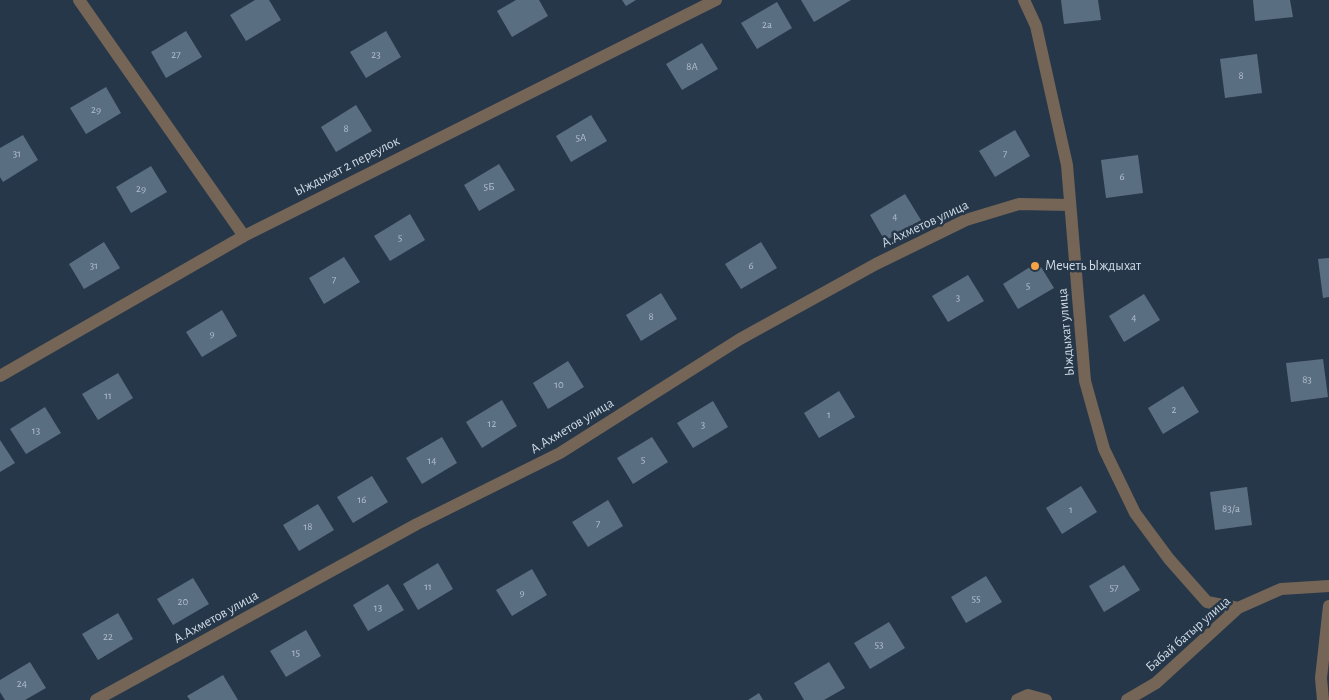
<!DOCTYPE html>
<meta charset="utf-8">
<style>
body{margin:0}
canvas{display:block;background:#263749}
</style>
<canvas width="1329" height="700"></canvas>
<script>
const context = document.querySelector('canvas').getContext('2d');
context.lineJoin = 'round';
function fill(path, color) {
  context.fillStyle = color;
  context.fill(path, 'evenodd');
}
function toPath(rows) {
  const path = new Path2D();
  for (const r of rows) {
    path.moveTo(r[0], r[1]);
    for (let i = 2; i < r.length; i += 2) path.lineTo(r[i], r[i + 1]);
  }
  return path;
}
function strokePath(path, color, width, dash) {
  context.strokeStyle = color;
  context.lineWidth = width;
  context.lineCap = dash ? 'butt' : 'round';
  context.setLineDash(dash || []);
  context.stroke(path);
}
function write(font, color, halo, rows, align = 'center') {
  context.font = font + ' "Alegreya Sans",sans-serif';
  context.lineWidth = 5;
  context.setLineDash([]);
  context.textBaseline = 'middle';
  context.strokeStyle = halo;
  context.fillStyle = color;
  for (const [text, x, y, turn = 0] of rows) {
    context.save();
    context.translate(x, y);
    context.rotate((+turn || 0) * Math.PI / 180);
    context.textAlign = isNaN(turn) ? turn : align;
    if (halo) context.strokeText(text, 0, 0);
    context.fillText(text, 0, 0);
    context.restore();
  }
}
fill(toPath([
 [255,0,269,0,281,20,246,41,230,15],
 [516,0,539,0,548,16,512,37,497,11],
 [622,0,636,0,626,6],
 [801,0,851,0,814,22],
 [1061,0,1098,0,1101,20,1064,24],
 [1253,0,1290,0,1293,17,1255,21],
 [777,2,792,28,757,49,741,23],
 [186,31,202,57,166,78,151,52],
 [386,31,401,57,366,78,350,52],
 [702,43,718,69,682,90,666,64],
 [1257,54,1262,93,1225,98,1220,59],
 [106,87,121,113,86,134,70,108],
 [356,105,372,131,336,152,321,127],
 [591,115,607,141,571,162,556,136],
 [1015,130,1030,156,995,177,979,151],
 [23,135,38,160,3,182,0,177,0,148],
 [1138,155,1143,193,1106,198,1101,160],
 [499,164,515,190,479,211,464,185],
 [151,166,167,192,131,213,116,187],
 [905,194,921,220,885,241,870,215],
 [410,214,425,240,390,261,374,236],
 [104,242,120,268,84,289,69,264],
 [761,242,777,268,741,289,725,264],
 [344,257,360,282,324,304,309,278],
 [1329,258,1329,297,1323,298,1318,259],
 [1038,262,1054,288,1018,309,1003,284],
 [968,275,984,301,948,322,932,296],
 [661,293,677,319,641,341,626,315],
 [1144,294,1160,320,1124,342,1109,316],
 [222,310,237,336,202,357,186,332],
 [1323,359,1328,397,1291,402,1286,363],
 [568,361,584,387,548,409,533,383],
 [118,373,133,398,98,420,82,394],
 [1183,386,1199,412,1163,434,1148,408],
 [839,391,855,417,819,438,804,413],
 [502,400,517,426,482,448,466,422],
 [713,401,728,427,693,448,677,423],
 [45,407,61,433,26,454,10,429],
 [442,437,457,463,422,484,406,458],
 [652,437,668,462,633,484,617,458],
 [0,440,15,463,0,472],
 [372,476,388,502,353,523,337,497],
 [1081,486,1097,512,1062,534,1046,508],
 [1247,487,1252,525,1215,530,1210,492],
 [608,500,623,526,588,547,572,522],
 [318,504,334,530,299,551,283,525],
 [438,563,453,589,418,610,403,584],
 [1124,565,1140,590,1104,612,1089,586],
 [532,569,547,595,512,616,496,590],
 [986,576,1002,602,966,623,951,597],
 [193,578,209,604,173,625,157,599],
 [388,584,404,610,368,631,353,605],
 [118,613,133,639,98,660,82,634],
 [889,622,905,648,870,669,854,643],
 [306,630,321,656,286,677,270,651],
 [30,662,46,688,25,700,5,700,0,692,0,680],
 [829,662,845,688,824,700,804,700,794,683],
 [223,675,238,700,190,700,187,696],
 [759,693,763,700,748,700]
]), '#5a6e82');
strokePath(toPath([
 [79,0,244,236],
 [1024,0,1036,26,1067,165,1085,381,1104,449,1135,513,1169,559,1207,602,1238,608],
 [0,376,244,236,716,0],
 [96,700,417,524,560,453,740,339,876,264,966,220,1019,204,1070,205],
 [1017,700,1028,695,1046,700],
 [1127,700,1156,683,1238,608,1281,589,1329,586],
 [1323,700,1321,678,1329,606]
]), '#756556', 12);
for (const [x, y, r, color] of [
 [1035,266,5,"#f6a246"]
]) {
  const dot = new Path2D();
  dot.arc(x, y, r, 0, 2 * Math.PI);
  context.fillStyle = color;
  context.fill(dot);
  strokePath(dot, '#263749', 2);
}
write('11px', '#b2bfcd', null, [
 ["2a",767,25],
 ["27",176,55],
 ["23",376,55],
 ["8A",692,67],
 ["8",1241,76],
 ["29",96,110],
 ["8",346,129],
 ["5A",581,138],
 ["31",17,154],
 ["7",1005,154],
 ["6",1122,177],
 ["5Б",489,187],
 ["29",141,189],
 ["4",895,217],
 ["5",400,238],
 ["31",94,266],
 ["6",751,266],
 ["7",334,280],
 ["5",1028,286],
 ["3",958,298],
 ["8",651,317],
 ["4",1134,318],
 ["9",212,334],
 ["83",1307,380],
 ["10",559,385],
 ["11",108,396],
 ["2",1174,410],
 ["1",829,415],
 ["12",492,424],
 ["3",703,425],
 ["13",36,431],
 ["5",643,460],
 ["14",432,461],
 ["16",362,500],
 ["83/a",1231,509],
 ["1",1071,510],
 ["7",598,524],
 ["18",308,527],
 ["11",428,587],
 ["57",1114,588],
 ["9",522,593],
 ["55",976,599],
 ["20",183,602],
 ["13",378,608],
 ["22",108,637],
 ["53",879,645],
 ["15",296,653],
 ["24",22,684]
]);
write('14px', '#cfdae6', '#263749', [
 ["Ыждыхат 2 переулок",347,166,-27],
 ["А.Ахметов улица",925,224,-25],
 ["Ыждыхат улица",1066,332,-95],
 ["А.Ахметов улица",572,426,-31],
 ["А.Ахметов улица",216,617,-29],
 ["Бабай батыр улица",1188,634,-41]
]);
write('14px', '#cfdae6', '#263749', [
 ["Мечеть Ыждыхат",1045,266]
], 'left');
</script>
